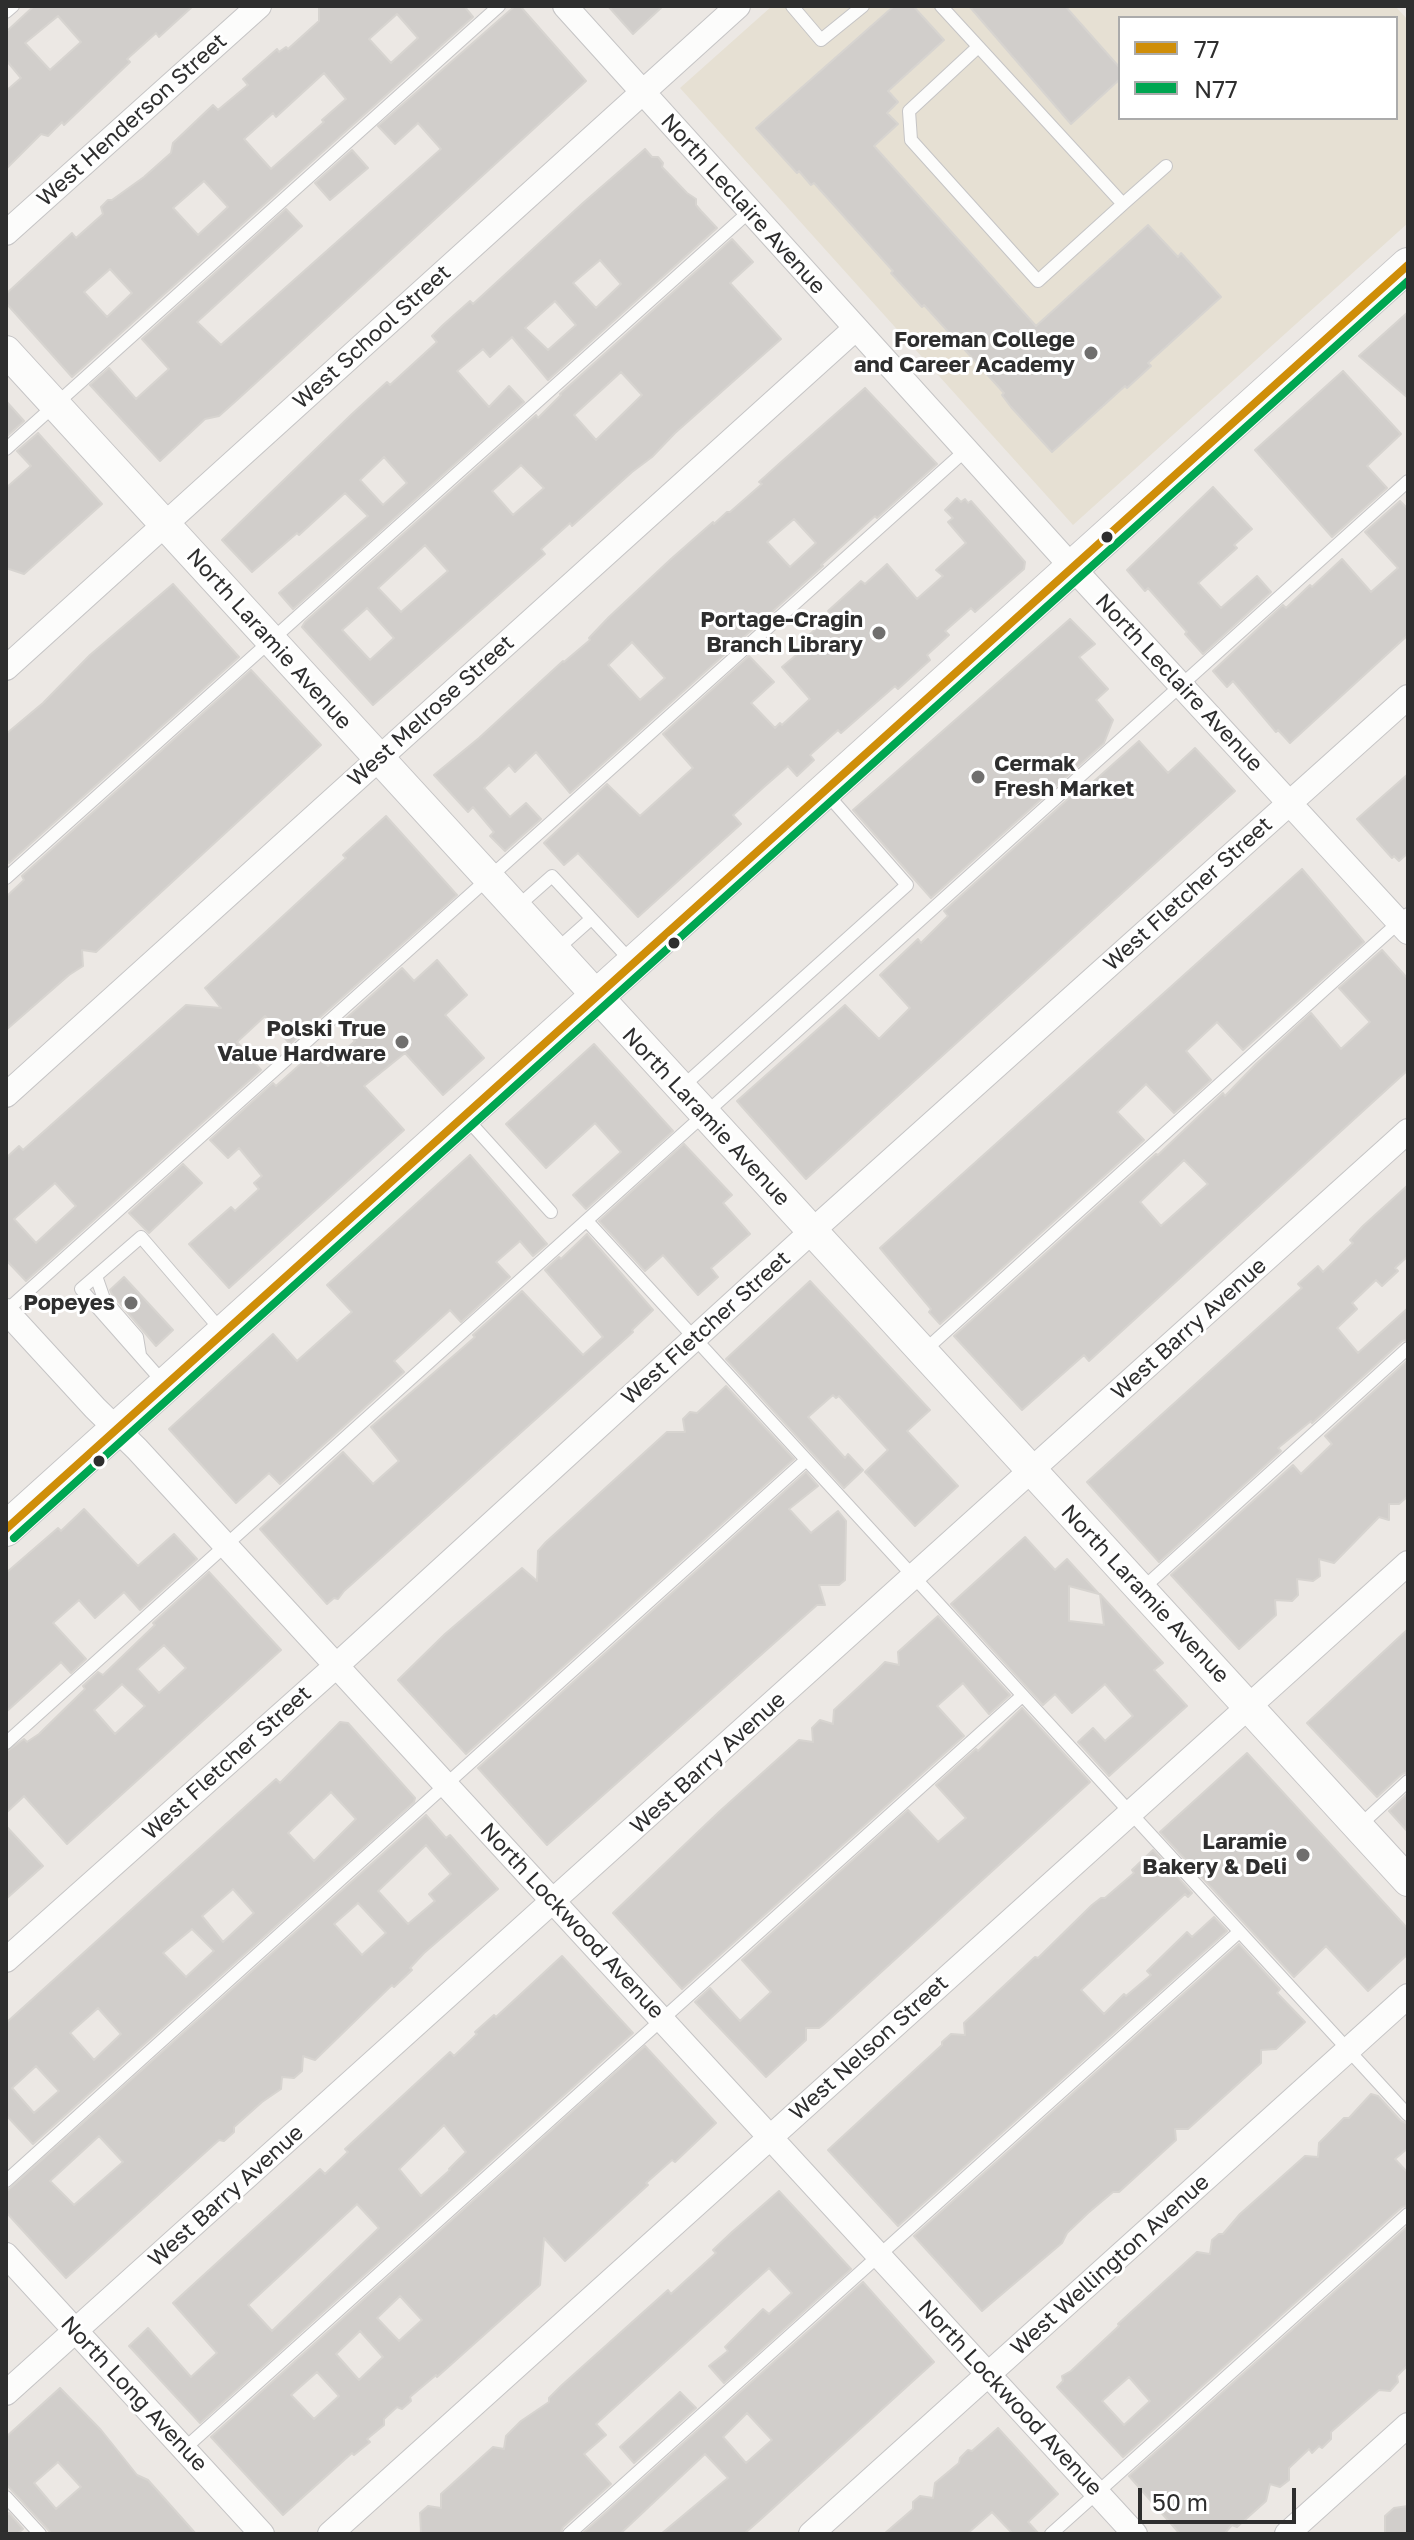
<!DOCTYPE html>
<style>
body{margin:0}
#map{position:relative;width:1414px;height:2540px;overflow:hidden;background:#ece8e4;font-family:"Golos Text",sans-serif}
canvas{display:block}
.frame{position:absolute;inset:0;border:8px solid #2e2e2e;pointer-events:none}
.legend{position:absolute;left:1118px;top:16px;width:280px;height:104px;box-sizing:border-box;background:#fff;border:2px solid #ababab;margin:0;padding:10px 14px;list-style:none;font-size:24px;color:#2e2e2e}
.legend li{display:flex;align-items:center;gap:16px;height:40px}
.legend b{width:40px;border:2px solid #ababab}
.scale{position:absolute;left:1138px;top:2488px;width:158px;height:36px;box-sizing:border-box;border:4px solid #2e2e2e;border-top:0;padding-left:10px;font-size:24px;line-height:28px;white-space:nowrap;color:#2e2e2e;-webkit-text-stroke:6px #fff;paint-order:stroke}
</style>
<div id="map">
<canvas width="1414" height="2540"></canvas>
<div class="frame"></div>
<ul class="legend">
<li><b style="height:10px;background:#cf8e09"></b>77</li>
<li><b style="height:10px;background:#00a651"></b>N77</li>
</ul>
<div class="scale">50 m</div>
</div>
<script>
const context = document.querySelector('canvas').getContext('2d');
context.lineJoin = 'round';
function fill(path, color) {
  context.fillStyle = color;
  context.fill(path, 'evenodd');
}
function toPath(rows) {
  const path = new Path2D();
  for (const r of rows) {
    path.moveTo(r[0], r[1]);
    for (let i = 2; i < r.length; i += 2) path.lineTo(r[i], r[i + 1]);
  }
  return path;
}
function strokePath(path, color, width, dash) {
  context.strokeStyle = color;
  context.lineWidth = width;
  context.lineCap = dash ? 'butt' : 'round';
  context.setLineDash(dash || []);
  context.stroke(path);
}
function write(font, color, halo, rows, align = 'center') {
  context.font = font + ' "Golos Text",sans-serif';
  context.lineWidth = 6;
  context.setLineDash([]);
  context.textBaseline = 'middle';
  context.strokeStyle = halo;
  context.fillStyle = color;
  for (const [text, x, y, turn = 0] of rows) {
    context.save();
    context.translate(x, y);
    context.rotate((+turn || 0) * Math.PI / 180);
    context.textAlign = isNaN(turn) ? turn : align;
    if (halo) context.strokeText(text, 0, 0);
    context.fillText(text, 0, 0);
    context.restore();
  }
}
fill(toPath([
 [772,6,1395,6,1408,20,1408,223,1073,525,680,88],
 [1120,18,1396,18,1396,118,1120,118]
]), '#e6e0d3');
const building = toPath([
 [34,6,193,6,159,37,156,33,127,59,130,62,64,125,62,122,48,136,41,134,6,169,6,91,21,78,6,60,6,32,34,6],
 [58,16,81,42,50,70,25,43,58,16],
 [319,6,464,6,473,17,72,377,6,303,6,294,72,233,76,238,103,214,101,207,108,200,112,200,144,177,171,153,173,143,213,105,218,110,248,85,243,79,277,49,279,52,286,47,288,49,319,21,319,6],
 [397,14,418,38,391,63,369,39,397,14],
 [324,73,346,99,322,120,324,122,271,169,244,139,273,113,276,117,324,73],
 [204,181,228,207,198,235,173,208,204,181],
 [110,269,132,293,107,317,84,292,110,269],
 [515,6,520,6,586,81,237,400,219,416,205,419,160,461,90,385,109,368,136,399,169,369,142,339,286,209,302,226,197,322,221,345,348,232,441,149,418,123,395,144,378,126,515,6],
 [608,6,663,6,633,34,608,6],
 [894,6,913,6,944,40,888,91,898,102,887,113,898,124,874,146,1036,326,1148,225,1178,257,1181,253,1221,297,1148,363,1151,366,1127,388,1125,386,1052,452,1011,407,1002,395,1004,393,924,305,922,307,891,273,893,271,814,183,811,185,799,171,797,173,756,128,894,6],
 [969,6,1065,6,1120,68,1120,79,1071,124,969,6],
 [645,149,652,157,658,157,663,163,662,167,687,193,696,199,696,205,701,211,717,228,548,380,512,337,490,357,483,349,457,371,489,407,509,386,524,402,293,609,279,593,368,516,345,493,299,535,297,533,252,572,222,540,352,414,387,382,390,385,437,342,432,336,443,325,470,301,473,304,583,203,645,149],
 [600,260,621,284,596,308,573,283,600,260],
 [555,301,576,325,548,350,525,328,555,301],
 [384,457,407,483,383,505,360,480,384,457],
 [352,150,368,168,330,200,315,183,352,150],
 [732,239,753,262,730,283,781,339,675,433,652,457,632,472,572,526,570,523,541,549,545,554,373,705,302,627,305,622,536,415,538,418,561,395,560,394,732,239],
 [621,372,642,395,596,440,574,415,621,372],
 [521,465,544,488,513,515,492,491,521,465],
 [425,545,448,571,401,612,378,588,425,545],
 [367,608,394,638,370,660,342,630,367,608],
 [1408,312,1408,398,1359,356,1408,312],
 [1343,371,1401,434,1367,466,1387,488,1332,537,1255,450,1343,371],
 [865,388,937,464,877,518,875,516,821,565,823,566,570,793,536,752,515,772,509,765,484,788,510,817,526,803,541,819,505,851,490,836,494,832,473,807,468,812,434,775,479,738,563,661,564,662,590,640,589,638,609,617,671,559,713,522,714,524,727,512,730,512,762,484,759,482,780,463,865,388],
 [794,519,816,543,790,567,767,542,794,519],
 [632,642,665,678,640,700,608,665,632,642],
 [6,401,24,421,6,437,6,401],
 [38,433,102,504,24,574,6,568,6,488,31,466,17,451,38,433],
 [1213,487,1252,529,1234,545,1237,548,1198,583,1221,608,1257,576,1271,592,1203,654,1185,634,1187,632,1148,588,1145,591,1127,570,1213,487],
 [957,498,961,502,965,499,968,503,971,501,1025,562,1024,569,975,612,971,608,945,631,949,635,927,655,930,660,898,689,895,686,841,733,838,730,810,755,814,760,797,776,788,766,765,786,733,815,741,824,638,917,578,853,564,865,544,843,607,784,640,816,693,768,663,734,749,656,774,682,751,703,775,728,780,723,782,725,810,699,782,667,814,640,809,635,831,615,828,611,861,581,865,584,887,564,917,599,943,576,936,570,966,543,948,522,953,518,945,510,957,498],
 [1400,501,1408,509,1408,635,1290,743,1278,730,1276,732,1233,681,1227,687,1213,671,1283,605,1286,608,1310,585,1312,587,1342,559,1371,592,1398,568,1365,532,1400,501],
 [173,584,239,657,9,863,6,859,6,734,43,703,90,655,173,584],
 [1070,619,1095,644,1079,657,1108,689,1096,700,1113,720,1104,743,931,898,853,810,1070,619],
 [251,670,321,745,96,952,82,950,83,966,69,975,6,1030,6,897,24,880,22,876,251,670],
 [1139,741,1168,773,1195,748,1235,791,806,1179,737,1101,845,1005,879,1039,910,1008,880,975,918,939,921,943,948,916,944,911,1087,782,1083,791,1139,741],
 [1408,774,1408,853,1399,861,1394,856,1392,858,1357,819,1408,774],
 [386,816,457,895,290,1044,265,1016,237,1042,261,1070,26,1281,6,1260,6,1158,19,1146,23,1150,186,1005,221,1008,205,988,346,858,343,855,386,816],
 [55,1183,76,1206,36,1243,14,1219,55,1183],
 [1302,869,1364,942,1243,1050,1217,1022,1186,1051,1211,1080,1174,1113,1146,1084,1117,1112,1144,1140,940,1324,929,1312,931,1309,880,1248,1302,869],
 [1382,950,1408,979,1408,1070,1089,1361,1084,1355,1022,1410,954,1336,1156,1154,1158,1155,1223,1093,1225,1096,1256,1064,1311,1013,1341,1049,1370,1022,1339,988,1382,950],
 [1184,1160,1208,1184,1161,1226,1140,1202,1184,1160],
 [437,960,467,995,445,1015,484,1058,443,1095,405,1053,364,1086,404,1130,229,1288,189,1244,231,1207,235,1211,259,1189,254,1183,262,1176,239,1148,228,1158,210,1140,273,1083,276,1086,314,1052,328,1066,355,1041,340,1024,402,968,414,981,437,960],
 [594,1044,673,1131,586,1209,573,1195,621,1152,595,1123,546,1168,506,1124,594,1044],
 [684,1144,732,1195,723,1203,750,1234,711,1268,718,1277,698,1295,663,1255,645,1271,599,1221,684,1144],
 [470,1155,547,1244,533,1256,520,1241,496,1262,510,1277,461,1322,450,1310,394,1361,404,1372,280,1484,269,1473,236,1503,169,1429,273,1334,297,1361,352,1312,327,1285,470,1155],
 [183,1164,202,1183,149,1233,129,1213,183,1164],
 [1408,1185,1408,1256,1395,1268,1398,1271,1382,1286,1376,1280,1352,1303,1357,1309,1337,1328,1358,1353,1408,1308,1408,1339,1402,1341,1312,1423,1311,1421,1278,1448,1281,1451,1159,1562,1087,1482,1302,1288,1298,1284,1318,1266,1323,1272,1353,1243,1350,1240,1363,1226,1408,1185],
 [587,1234,653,1310,632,1330,633,1332,344,1591,338,1599,334,1598,327,1604,260,1529,343,1452,373,1484,399,1461,371,1427,458,1352,475,1337,473,1335,522,1291,583,1355,603,1337,545,1270,559,1257,561,1259,587,1234],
 [124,1277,173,1330,156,1346,112,1294,110,1290,124,1277],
 [810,1281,930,1410,907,1431,958,1486,915,1526,865,1472,888,1450,839,1396,836,1398,833,1395,808,1417,845,1458,848,1454,863,1470,844,1488,726,1359,810,1281],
 [1408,1360,1408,1496,1399,1504,1389,1504,1389,1520,1379,1517,1334,1563,1319,1559,1320,1576,1313,1581,1297,1579,1298,1595,1292,1601,1275,1600,1276,1615,1239,1649,1171,1575,1293,1465,1301,1474,1332,1444,1325,1436,1408,1360],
 [726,1386,794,1459,466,1754,398,1680,445,1634,522,1568,537,1581,538,1551,546,1542,667,1432,685,1432,683,1419,690,1412,697,1413,726,1386],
 [806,1472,818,1486,789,1509,811,1533,838,1511,846,1521,845,1580,839,1585,819,1585,825,1605,817,1605,547,1845,478,1768,806,1472],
 [84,1509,138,1566,174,1534,197,1559,140,1610,124,1592,95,1618,79,1600,53,1623,86,1659,71,1673,61,1662,6,1712,6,1573,58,1528,61,1531,84,1509],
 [1025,1537,1055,1570,1067,1559,1099,1594,1069,1586,1069,1621,1104,1625,1100,1594,1163,1663,1154,1670,1187,1706,1109,1776,1078,1742,1093,1728,1105,1741,1133,1716,1105,1684,1072,1713,1055,1694,1043,1705,951,1604,1025,1537],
 [209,1572,281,1650,67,1844,24,1796,6,1813,6,1752,24,1739,27,1742,39,1734,85,1689,83,1686,98,1672,103,1675,155,1625,153,1623,209,1572],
 [164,1645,186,1668,159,1693,137,1669,164,1645],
 [122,1684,145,1706,115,1734,94,1710,122,1684],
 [938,1616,1010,1695,989,1714,963,1683,937,1706,964,1736,682,1989,613,1913,720,1811,799,1740,813,1742,812,1728,820,1720,833,1724,834,1710,876,1671,885,1662,899,1665,898,1652,938,1616],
 [1408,1629,1408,1772,1402,1774,1377,1797,1307,1723,1408,1629],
 [1022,1708,1090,1782,823,2025,819,2028,806,2028,806,2040,766,2077,695,2002,710,1988,740,2021,771,1992,742,1960,908,1810,938,1842,966,1818,936,1785,976,1749,978,1751,1022,1708],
 [340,1722,348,1723,415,1798,414,1802,33,2144,6,2115,6,2023,276,1779,280,1783,340,1722],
 [331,1792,356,1819,314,1861,288,1833,331,1792],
 [233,1889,254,1913,223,1942,202,1916,233,1889],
 [192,1929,214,1951,186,1977,163,1953,192,1929],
 [98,2008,121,2034,94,2060,70,2033,98,2008],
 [36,2066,59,2091,34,2113,12,2088,36,2066],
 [1247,1753,1408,1929,1408,1954,1368,1991,1326,1946,1294,1977,1160,1832,1247,1753],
 [1408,1793,1408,1832,1389,1811,1408,1793],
 [426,1815,446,1838,450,1835,498,1889,424,1953,410,1968,412,1970,394,1987,392,1985,315,2060,303,2056,302,2071,294,2078,282,2077,281,2089,262,2102,234,2127,234,2132,224,2141,219,2140,66,2278,6,2212,6,2192,426,1815],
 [426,1845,451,1874,429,1894,435,1901,408,1924,378,1891,426,1845],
 [358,1903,386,1933,362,1955,334,1924,358,1903],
 [99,2136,123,2162,74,2205,50,2181,99,2136],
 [6,1826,43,1866,6,1899,6,1826],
 [1153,1850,1192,1893,1188,1897,1185,1894,1081,1990,1104,2014,1124,1994,1126,1996,1151,1975,1147,1971,1187,1932,1192,1937,1214,1917,1227,1931,898,2226,828,2150,942,2045,942,2042,951,2034,965,2035,964,2023,1035,1957,1038,1958,1092,1905,1101,1898,1105,1898,1134,1873,1132,1870,1153,1850],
 [1239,1944,1280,1989,1277,1993,1305,2022,1276,2049,1261,2050,1261,2063,1188,2129,1175,2129,1176,2140,1119,2192,1113,2192,1088,2213,1067,2233,1062,2243,982,2311,914,2236,1239,1944],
 [562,1956,633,2033,200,2423,129,2346,148,2328,191,2377,217,2353,173,2303,320,2169,325,2174,348,2152,345,2149,450,2052,454,2056,477,2034,475,2032,494,2015,496,2017,562,1956],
 [444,2125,466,2152,449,2169,450,2170,421,2196,399,2169,444,2125],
 [357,2204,379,2228,272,2331,248,2305,357,2204],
 [645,2046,716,2123,675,2162,672,2160,646,2183,648,2185,565,2261,544,2238,540,2285,437,2377,436,2375,410,2397,411,2401,402,2409,397,2407,384,2419,384,2425,367,2439,370,2442,354,2455,352,2453,283,2515,211,2437,645,2046],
 [400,2296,422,2320,399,2341,377,2318,400,2296],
 [360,2331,383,2357,359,2380,336,2354,360,2331],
 [317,2372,339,2396,314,2419,291,2395,317,2372],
 [1371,2094,1378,2096,1401,2121,1408,2124,1408,2148,1395,2159,1408,2173,1408,2205,1402,2207,1123,2457,1057,2387,1063,2381,1062,2376,1071,2371,1119,2326,1118,2324,1197,2252,1210,2254,1212,2240,1219,2234,1223,2234,1240,2214,1305,2156,1318,2157,1319,2143,1344,2118,1349,2118,1371,2094],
 [1129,2377,1150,2401,1124,2425,1102,2401,1129,2377],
 [779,2191,851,2269,724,2383,709,2366,728,2351,725,2347,763,2309,769,2314,792,2293,769,2268,596,2424,606,2435,584,2454,611,2484,563,2527,560,2534,421,2534,420,2513,428,2506,441,2508,441,2494,493,2447,504,2449,506,2436,521,2421,549,2402,549,2398,562,2385,668,2290,671,2294,716,2253,713,2250,732,2232,779,2191],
 [1408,2226,1408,2365,1397,2376,1398,2382,1390,2391,1379,2390,1364,2403,1331,2432,1331,2439,1322,2448,1319,2446,1312,2453,1309,2449,1289,2468,1289,2480,1280,2487,1270,2484,1266,2501,1237,2527,1232,2525,1224,2534,1180,2534,1129,2476,1408,2226],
 [863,2282,934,2362,761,2519,744,2534,661,2534,728,2478,705,2454,620,2534,582,2534,863,2282],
 [747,2413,772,2440,746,2463,723,2437,747,2413],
 [60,2388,101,2430,137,2475,148,2480,196,2534,52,2534,6,2484,6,2437,60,2388],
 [58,2462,81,2487,56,2509,34,2483,58,2462],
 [680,2392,696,2408,634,2463,620,2447,680,2392],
 [998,2428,1058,2494,1028,2522,1039,2534,1013,2534,992,2512,967,2534,884,2534,913,2509,913,2502,920,2496,933,2498,935,2483,959,2463,960,2458,968,2450,972,2451,998,2428],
 [1408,2506,1408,2534,1385,2534,1385,2516,1394,2508,1408,2506],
 [9,2513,23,2529,17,2534,6,2534,6,2516,9,2513]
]);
fill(building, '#d1cecb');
strokePath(building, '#d7d4d0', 2);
const service = toPath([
 [792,6,821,40,863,6],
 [941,6,1123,204,1038,281,911,140,909,111,978,47],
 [6,12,13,6],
 [1123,204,1166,166],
 [6,449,499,6],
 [6,878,750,211],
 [518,906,552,876,631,961],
 [555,951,591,919],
 [682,1087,907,885,826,793],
 [466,1118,551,1212],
 [587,1221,1408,2115],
 [96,1276,104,1299,137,1337,140,1355],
 [6,1311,966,450],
 [924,1351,1408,914],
 [163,1382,81,1289,141,1237,221,1330],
 [1141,1590,1408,1348],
 [6,1743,1408,481],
 [1358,1827,1408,1781],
 [6,2181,805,1461],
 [184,2449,1022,1696],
 [6,2497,40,2534],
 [569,2534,1239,1932],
 [1051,2534,1408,2214]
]);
const minor = toPath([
 [565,6,1072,567,1408,932],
 [6,233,259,6],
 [6,668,738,6],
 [6,1095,856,328],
 [6,1311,95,1408,137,1449,1135,2534],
 [6,1960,336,1666,811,1232,1408,697],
 [6,2255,262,2534],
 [6,2393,1408,1131],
 [330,2534,1408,1563],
 [811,2534,1408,1996],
 [1287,2534,1408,2425]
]);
const tertiary = toPath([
 [6,351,1408,1881]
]);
const secondary = toPath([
 [6,1529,1408,265]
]);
strokePath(service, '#c5c4c5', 14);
strokePath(minor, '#c5c4c5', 26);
strokePath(tertiary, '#c5c4c5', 32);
strokePath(secondary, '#c5c4c5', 36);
strokePath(service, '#fcfcfb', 12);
strokePath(minor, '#fcfcfb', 24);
strokePath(tertiary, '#fcfcfb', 30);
strokePath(secondary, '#fcfcfb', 34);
strokePath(toPath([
 [6,1529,1408,265]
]), '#cf8e09', 8);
strokePath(toPath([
 [14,1538,1408,281]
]), '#00a651', 8);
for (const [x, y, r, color] of [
 [1091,353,8,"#706f6e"],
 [1107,537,7,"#2e2e2e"],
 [879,633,8,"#706f6e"],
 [978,777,8,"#706f6e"],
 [674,943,7,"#2e2e2e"],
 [402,1042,8,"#706f6e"],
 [131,1303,8,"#706f6e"],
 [99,1461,7,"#2e2e2e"],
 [1303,1855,8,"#706f6e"]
]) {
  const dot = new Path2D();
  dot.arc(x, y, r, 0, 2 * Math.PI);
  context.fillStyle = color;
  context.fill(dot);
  strokePath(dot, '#fff', 3);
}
write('22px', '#2e2e2e', '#fff', [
 ["West Henderson Street",132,120,-42],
 ["North Leclaire Avenue",743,204,48],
 ["West School Street",372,337,-42],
 ["North Laramie Avenue",269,639,48],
 ["North Leclaire Avenue",1179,683,47],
 ["West Melrose Street",431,711,-42],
 ["West Fletcher Street",1188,894,-42],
 ["North Laramie Avenue",706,1117,47],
 ["West Fletcher Street",706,1328,-42],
 ["West Barry Avenue",1189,1329,-42],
 ["North Laramie Avenue",1145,1594,47],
 ["West Fletcher Street",227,1763,-42],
 ["West Barry Avenue",708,1763,-42],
 ["North Lockwood Avenue",572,1921,47],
 ["West Nelson Street",869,2048,-42],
 ["West Barry Avenue",226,2196,-42],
 ["West Wellington Avenue",1110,2265,-42],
 ["North Long Avenue",134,2394,47],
 ["North Lockwood Avenue",1010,2398,47]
]);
write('bold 22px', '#2e2e2e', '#fff', [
 ["Foreman College",1075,340],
 ["and Career Academy",1075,365],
 ["Portage-Cragin",863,620],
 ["Branch Library",863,645],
 ["Cermak",994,764,"left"],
 ["Fresh Market",994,789,"left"],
 ["Polski True",386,1029],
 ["Value Hardware",386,1054],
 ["Popeyes",115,1303],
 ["Laramie",1287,1842],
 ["Bakery & Deli",1287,1867]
], 'right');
</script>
